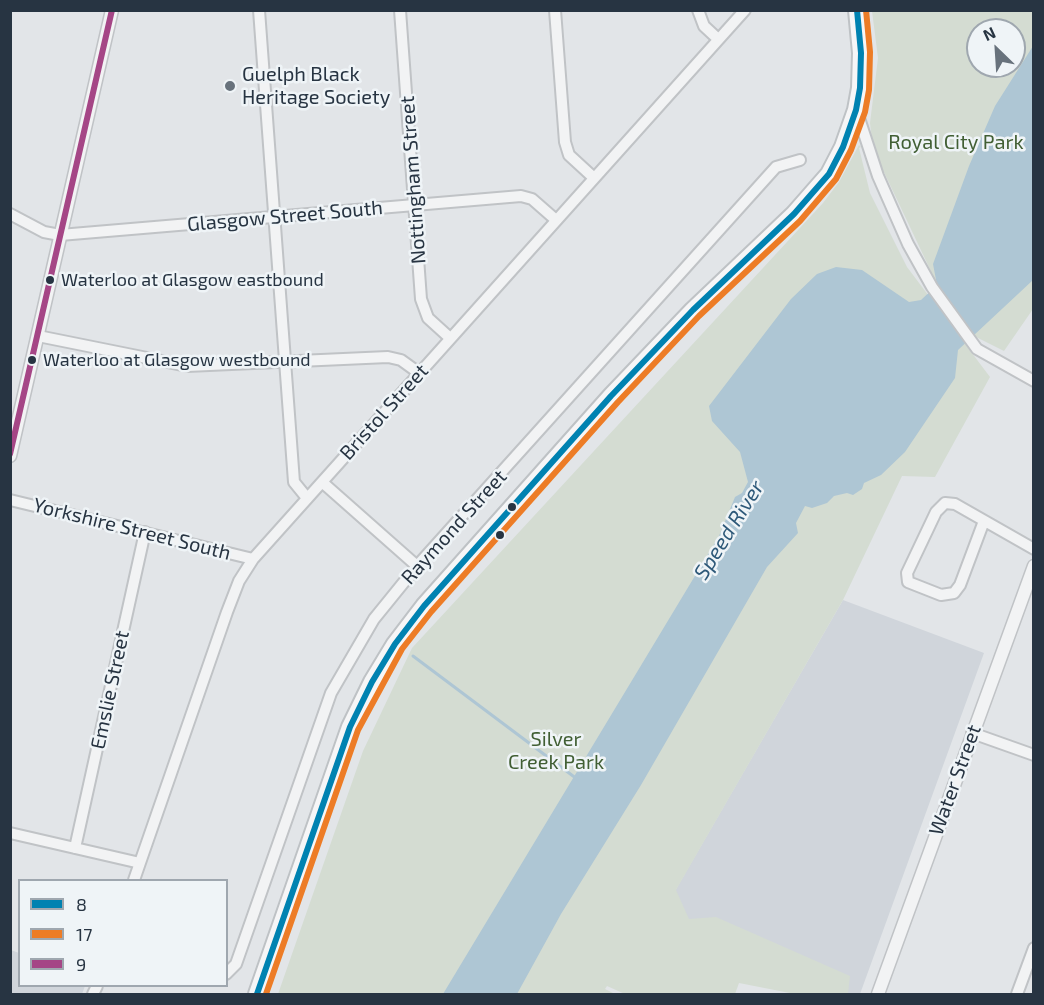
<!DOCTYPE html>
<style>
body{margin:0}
#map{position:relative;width:1044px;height:1005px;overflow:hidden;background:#e2e5e8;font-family:"Exo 2",sans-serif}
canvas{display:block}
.frame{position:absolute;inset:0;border:12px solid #273442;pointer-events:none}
.legend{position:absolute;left:18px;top:879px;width:210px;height:108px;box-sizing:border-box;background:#eff4f7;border:2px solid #9fa7af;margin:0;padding:8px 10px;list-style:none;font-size:18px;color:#273442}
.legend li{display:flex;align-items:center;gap:12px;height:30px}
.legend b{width:30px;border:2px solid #9fa7af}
.north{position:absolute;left:966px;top:18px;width:60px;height:60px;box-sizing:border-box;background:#eff4f7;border:2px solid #9fa7af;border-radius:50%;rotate:335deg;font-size:16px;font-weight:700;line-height:24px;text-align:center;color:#273442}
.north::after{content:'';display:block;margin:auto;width:21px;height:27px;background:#68727c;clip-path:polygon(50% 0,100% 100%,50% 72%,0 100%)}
</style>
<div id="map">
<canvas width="1044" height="1005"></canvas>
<div class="frame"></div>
<ul class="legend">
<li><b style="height:8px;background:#0082b1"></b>8</li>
<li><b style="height:8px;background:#ed7c26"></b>17</li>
<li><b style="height:8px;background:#a54686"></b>9</li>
</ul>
<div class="north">N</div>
</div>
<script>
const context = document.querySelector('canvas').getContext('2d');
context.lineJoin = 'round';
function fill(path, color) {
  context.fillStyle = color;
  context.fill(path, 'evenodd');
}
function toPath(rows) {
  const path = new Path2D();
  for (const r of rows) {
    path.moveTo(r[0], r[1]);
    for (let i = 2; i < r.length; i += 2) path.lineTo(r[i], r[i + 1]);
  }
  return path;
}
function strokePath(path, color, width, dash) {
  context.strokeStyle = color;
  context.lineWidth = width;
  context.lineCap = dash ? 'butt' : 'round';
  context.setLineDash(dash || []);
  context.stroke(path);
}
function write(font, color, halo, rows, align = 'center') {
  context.font = font + ' "Exo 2",sans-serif';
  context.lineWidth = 5;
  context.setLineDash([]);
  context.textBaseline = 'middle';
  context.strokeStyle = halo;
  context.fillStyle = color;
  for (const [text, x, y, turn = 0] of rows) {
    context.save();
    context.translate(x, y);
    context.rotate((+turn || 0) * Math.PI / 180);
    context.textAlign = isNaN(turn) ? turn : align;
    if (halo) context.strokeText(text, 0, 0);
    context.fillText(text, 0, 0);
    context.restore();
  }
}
fill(toPath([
 [843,600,984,653,860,994,836,994,661,915],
 [11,950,19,953,20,986,85,986,82,994,11,994]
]), '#d0d5db');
fill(toPath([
 [872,11,1033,11,1033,309,1004,351,974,336,937,284,873,149,870,123,878,58],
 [978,30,1014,30,1014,66,978,66],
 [859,145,861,147,859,148,870,193,907,267,990,377,935,477,902,476,843,600,676,890,689,919,716,917,850,976,848,994,795,994,739,983,735,994,625,994,607,986,605,989,615,994,278,994,363,751,412,648,823,203,839,182]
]), '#d4dcd2');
fill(toPath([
 [1033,46,1033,280,958,350,955,378,905,452,881,475,864,483,862,489,853,495,847,493,834,496,827,503,812,508,805,506,796,523,798,533,767,567,641,785,561,914,517,994,443,994,719,536,735,497,742,493,748,482,740,452,712,421,709,406,791,299,817,274,836,267,862,270,909,302,921,300,937,285,933,264,969,166,995,106]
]), '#aec6d4');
strokePath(toPath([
 [413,656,577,779]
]), '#aec6d4', 3);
const minor = toPath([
 [259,10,294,482,307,498],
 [400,10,421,299,428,318,450,338],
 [555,10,565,142,569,155,594,178],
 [698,10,704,26,718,39],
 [857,112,878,176,908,244,932,287,977,349,1034,381],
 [10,214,44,232,60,235,521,196,532,199,556,220],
 [38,336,187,366,388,357,401,360,419,373],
 [322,482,417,566],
 [10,500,253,559],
 [984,521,960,585,954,593,941,595,908,582,907,573,936,512,945,503,955,504,1034,549],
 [972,733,1034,755],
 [10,833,140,863],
 [75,848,145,532],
 [134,880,227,612,239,581,253,559,745,10],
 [226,974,236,964,331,693,374,619,417,566,776,167,800,160],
 [93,994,97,986],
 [1017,994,1034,948]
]);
const tertiary = toPath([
 [10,456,112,10],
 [878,994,1034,566]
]);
const primary = toPath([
 [257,994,350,727,372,682,395,644,424,606,611,396,693,310,794,214,829,174,843,147,856,110,860,88,861,53,857,10]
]);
strokePath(minor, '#c0c3c6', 14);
strokePath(tertiary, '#c0c3c6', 15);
strokePath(primary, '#bec2c5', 20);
strokePath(minor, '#f2f3f4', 10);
strokePath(tertiary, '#f2f3f4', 12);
strokePath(primary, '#f6f6f7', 16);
strokePath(toPath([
 [257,994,350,727,372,682,395,644,424,606,611,396,693,310,794,214,829,174,843,147,856,110,860,88,861,53,857,10]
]), '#0082b1', 6);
strokePath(toPath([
 [266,994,358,730,402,649,431,612,618,402,699,316,800,221,836,179,851,150,865,112,869,90,870,52,866,10]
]), '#ed7c26', 6);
strokePath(toPath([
 [10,454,112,10]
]), '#a54686', 6);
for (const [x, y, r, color] of [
 [230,86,6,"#68727c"],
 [50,280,5,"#273442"],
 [32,360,5,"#273442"],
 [512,507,5,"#273442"],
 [500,535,5,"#273442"]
]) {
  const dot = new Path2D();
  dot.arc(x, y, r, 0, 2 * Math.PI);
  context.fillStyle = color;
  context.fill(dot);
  strokePath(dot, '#eff4f7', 2);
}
write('18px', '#273442', '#eff4f7', [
 ["Waterloo at Glasgow eastbound",61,280],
 ["Waterloo at Glasgow westbound",43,360]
], 'left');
write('20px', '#273442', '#eff4f7', [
 ["Guelph Black",242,74],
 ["Heritage Society",242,97]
], 'left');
write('20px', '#415f34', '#eff4f7', [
 ["Royal City Park",956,142],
 ["Silver",556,739],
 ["Creek Park",556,762]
]);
write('20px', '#273442', '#eff4f7', [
 ["Nottingham Street",413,180,-94],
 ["Glasgow Street South",285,216,-5],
 ["Bristol Street",384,412,-48],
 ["Raymond Street",454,527,-48],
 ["Yorkshire Street South",132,529,14],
 ["Emslie Street",110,690,-78],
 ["Water Street",955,780,-70]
]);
write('italic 21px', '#2e5979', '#eff4f7', [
 ["Speed River",729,530,-58]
]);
</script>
